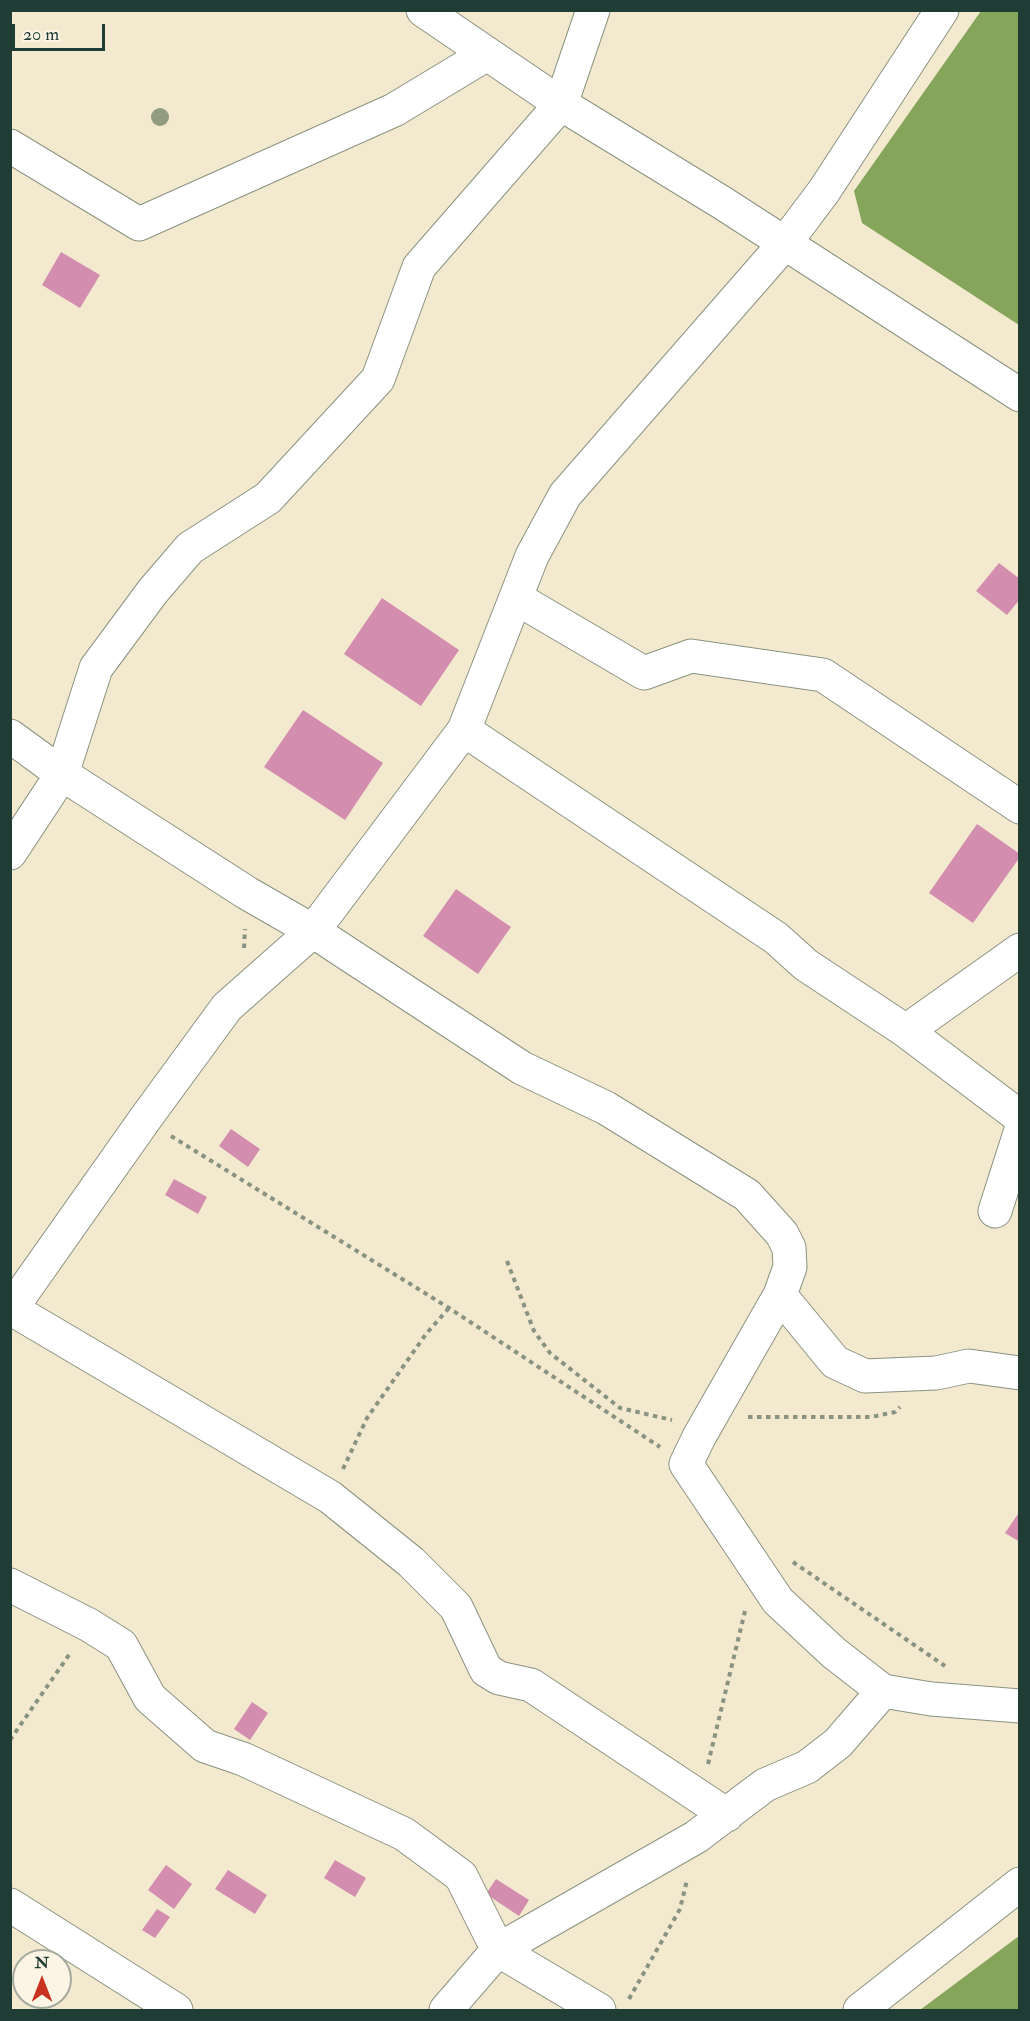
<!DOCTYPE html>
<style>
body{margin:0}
#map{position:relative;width:1030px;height:2021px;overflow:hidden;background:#f3e9ce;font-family:"IM FELL Double Pica",serif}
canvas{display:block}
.frame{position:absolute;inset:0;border:12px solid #1f3d34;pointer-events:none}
.north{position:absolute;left:12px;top:1949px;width:60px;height:60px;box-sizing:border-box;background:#fcf5e5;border:2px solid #a4ab9e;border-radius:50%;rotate:0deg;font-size:16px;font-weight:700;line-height:24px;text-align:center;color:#1f3d34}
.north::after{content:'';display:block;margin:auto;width:21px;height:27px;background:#c8321e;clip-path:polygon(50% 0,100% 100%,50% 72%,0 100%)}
.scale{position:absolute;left:12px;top:24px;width:93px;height:27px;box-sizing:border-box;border:3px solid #1f3d34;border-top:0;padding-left:8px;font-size:18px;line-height:21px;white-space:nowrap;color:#1f3d34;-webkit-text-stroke:4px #fcf5e5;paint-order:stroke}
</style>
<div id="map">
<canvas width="1030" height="2021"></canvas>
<div class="frame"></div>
<div class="north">N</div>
<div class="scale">20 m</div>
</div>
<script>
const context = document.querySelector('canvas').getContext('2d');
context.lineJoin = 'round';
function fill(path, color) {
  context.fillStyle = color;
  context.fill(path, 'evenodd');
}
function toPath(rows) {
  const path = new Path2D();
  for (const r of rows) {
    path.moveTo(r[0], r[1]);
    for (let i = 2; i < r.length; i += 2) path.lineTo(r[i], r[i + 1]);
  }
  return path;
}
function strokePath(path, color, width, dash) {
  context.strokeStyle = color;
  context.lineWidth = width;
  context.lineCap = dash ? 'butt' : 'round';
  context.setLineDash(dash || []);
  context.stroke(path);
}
fill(toPath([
 [981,11,1019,11,1019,325,862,223,854,191],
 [1019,1936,1019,2010,920,2010]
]), '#84a55a');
fill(toPath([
 [61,252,100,275,80,308,42,285],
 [999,563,1020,579,1020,599,1007,615,976,591],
 [382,598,459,650,421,706,344,654],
 [303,710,383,763,345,820,264,767],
 [977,824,1020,854,1020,857,973,923,929,893],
 [456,889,511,927,478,974,423,936],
 [231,1129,260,1149,248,1167,219,1146],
 [174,1179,207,1197,198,1214,165,1195],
 [1020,1511,1020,1542,1005,1533],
 [252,1702,268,1713,250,1740,234,1729],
 [335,1860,366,1878,355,1897,324,1878],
 [166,1865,192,1884,174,1909,148,1890],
 [228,1870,267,1895,255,1914,215,1889],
 [496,1879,529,1900,519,1916,486,1894],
 [157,1909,170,1917,155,1938,142,1930]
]), '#d38daf');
const minor = toPath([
 [423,10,561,104,721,202,1020,395],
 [10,146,139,224,394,110,487,54],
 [516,598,644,673,691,656,823,675,1020,807],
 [464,730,776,938,806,965,906,1031,1020,1117],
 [10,736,62,774,247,893,313,931,522,1068,606,1108,747,1195,782,1234,789,1248,790,1267,780,1295,835,1362,865,1376,936,1373,969,1366,1020,1373],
 [10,853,62,774,96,668,153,591,190,548,268,498,378,379,419,267,561,104,593,10],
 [906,1031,1020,950],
 [995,1211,1020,1133],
 [780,1295,699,1437,686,1464,778,1601,834,1653,883,1691,931,1699,1020,1706],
 [10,1308,330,1497,411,1562,456,1607,486,1670,499,1678,531,1685,727,1815],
 [11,1309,145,1119,227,1007,313,931,464,730,532,556,565,495,785,243,824,191,942,10],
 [10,1585,89,1625,121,1645,150,1698,205,1746,243,1759,404,1834,461,1876,498,1950,599,2010],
 [10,1905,176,2010],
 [446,2010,498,1950,696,1837,765,1785,807,1767,838,1743,883,1691],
 [860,2010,1020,1884]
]);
strokePath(minor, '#899381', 35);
strokePath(toPath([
 [244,948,245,929],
 [171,1136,449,1308,660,1447],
 [507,1261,534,1331,550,1353,620,1408,672,1420],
 [748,1417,871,1417,895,1412,900,1407],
 [343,1469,367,1418,426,1334,449,1308],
 [793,1562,945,1666],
 [10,1740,71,1652],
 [708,1764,745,1611],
 [629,1999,680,1909,687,1880]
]), '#899381', 4, [4.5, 4.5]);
strokePath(minor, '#fff', 33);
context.fillStyle = '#919c80';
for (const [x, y] of [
 [160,117]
]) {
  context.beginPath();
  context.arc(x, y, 9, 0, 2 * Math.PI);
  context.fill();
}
</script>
